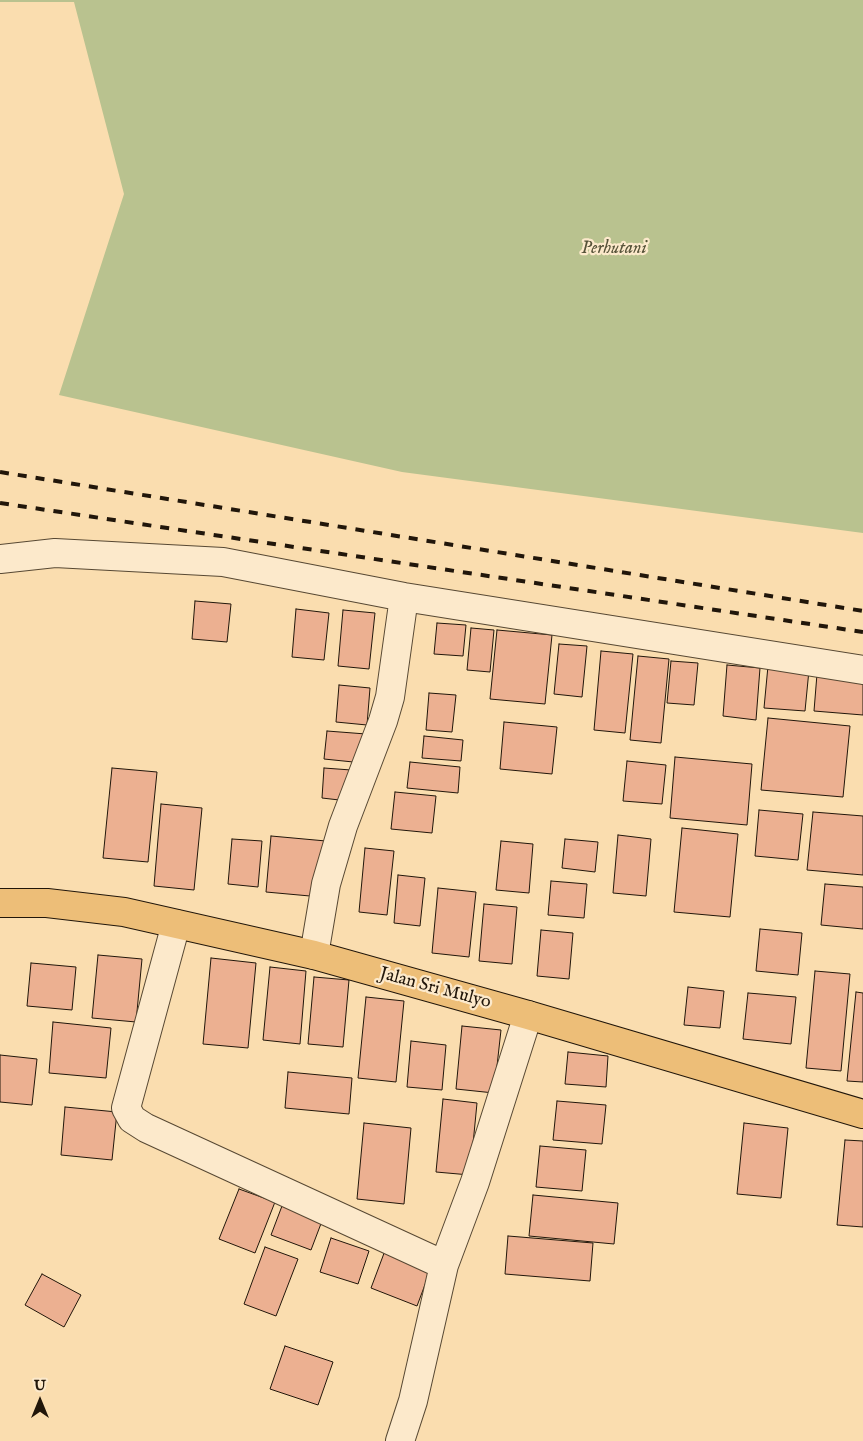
<!DOCTYPE html>
<style>
body{margin:0}
#map{position:relative;width:863px;height:1441px;overflow:hidden;background:#faddaf;font-family:"IM FELL English",serif}
canvas{display:block}
.north{position:absolute;left:15px;top:1376px;width:50px;height:50px;-webkit-text-stroke:4px #fce9cb;paint-order:stroke;rotate:0deg;font-size:14px;font-weight:700;line-height:20px;text-align:center;color:#21160a}
.north::after{content:'';display:block;margin:auto;width:18px;height:22px;background:#21160a;clip-path:polygon(50% 0,100% 100%,50% 72%,0 100%)}
</style>
<div id="map">
<canvas width="863" height="1441"></canvas>
<div class="north">U</div>
</div>
<script>
const context = document.querySelector('canvas').getContext('2d');
context.lineJoin = 'round';
function fill(path, color) {
  context.fillStyle = color;
  context.fill(path, 'evenodd');
}
function toPath(rows) {
  const path = new Path2D();
  for (const r of rows) {
    path.moveTo(r[0], r[1]);
    for (let i = 2; i < r.length; i += 2) path.lineTo(r[i], r[i + 1]);
  }
  return path;
}
function strokePath(path, color, width, dash) {
  context.strokeStyle = color;
  context.lineWidth = width;
  context.lineCap = dash ? 'butt' : 'round';
  context.setLineDash(dash || []);
  context.stroke(path);
}
function write(font, color, halo, rows, align = 'center') {
  context.font = font + ' "IM FELL English",serif';
  context.lineWidth = 4.5;
  context.setLineDash([]);
  context.textBaseline = 'middle';
  context.strokeStyle = halo;
  context.fillStyle = color;
  for (const [text, x, y, turn = 0] of rows) {
    context.save();
    context.translate(x, y);
    context.rotate((+turn || 0) * Math.PI / 180);
    context.textAlign = isNaN(turn) ? turn : align;
    if (halo) context.strokeText(text, 0, 0);
    context.fillText(text, 0, 0);
    context.restore();
  }
}
fill(toPath([
 [0,0,863,0,863,533,402,472,59,395,124,194,74,2,0,2]
]), '#b9c28f');
const building = toPath([
 [195,601,231,604,227,642,192,639,195,601],
 [296,609,329,613,324,660,292,657,296,609],
 [343,610,375,613,369,669,338,666,343,610],
 [437,623,466,625,463,656,434,654,437,623],
 [471,628,494,630,490,672,467,670,471,628],
 [497,630,552,635,545,704,490,699,497,630],
 [559,644,587,646,582,697,554,694,559,644],
 [601,651,633,654,625,733,594,730,601,651],
 [638,656,669,659,661,743,630,740,638,656],
 [671,661,698,663,694,705,667,703,671,661],
 [727,665,760,668,756,720,723,716,727,665],
 [768,666,809,670,805,711,764,708,768,666],
 [817,674,863,678,863,715,814,711,817,674],
 [339,685,370,688,367,725,336,722,339,685],
 [429,693,456,695,452,732,426,730,429,693],
 [768,718,850,726,843,797,761,790,768,718],
 [504,722,557,727,552,774,500,769,504,722],
 [327,731,366,734,363,763,324,759,327,731],
 [424,736,463,740,461,761,422,758,424,736],
 [675,757,752,764,747,825,670,818,675,757],
 [627,761,666,765,662,804,623,801,627,761],
 [410,762,460,767,458,793,407,788,410,762],
 [112,768,157,772,148,862,103,858,112,768],
 [324,768,351,770,348,801,322,798,324,768],
 [395,792,436,796,432,833,391,829,395,792],
 [161,804,202,808,194,890,154,886,161,804],
 [759,810,803,814,798,860,755,856,759,810],
 [813,812,863,816,863,875,807,870,813,812],
 [682,828,738,834,730,917,674,912,682,828],
 [618,835,651,839,646,896,613,893,618,835],
 [271,836,326,841,321,897,266,892,271,836],
 [232,839,262,841,258,887,228,884,232,839],
 [565,839,598,842,595,872,562,868,565,839],
 [501,841,533,844,529,893,496,890,501,841],
 [365,848,394,851,387,915,359,912,365,848],
 [398,875,425,878,420,926,394,923,398,875],
 [551,881,587,884,584,918,548,915,551,881],
 [825,884,863,887,863,929,821,925,825,884],
 [438,888,476,892,469,957,432,953,438,888],
 [484,904,517,907,512,964,479,961,484,904],
 [760,929,802,933,798,975,756,971,760,929],
 [541,930,573,933,569,979,537,976,541,930],
 [98,955,142,959,136,1022,92,1018,98,955],
 [211,958,256,963,248,1048,203,1044,211,958],
 [31,963,76,967,72,1010,27,1006,31,963],
 [270,967,306,971,300,1044,263,1040,270,967],
 [815,971,850,974,841,1071,806,1068,815,971],
 [314,977,349,980,343,1047,308,1044,314,977],
 [688,987,724,991,720,1028,684,1025,688,987],
 [856,992,863,993,863,1082,847,1081,856,992],
 [748,993,796,997,791,1044,743,1039,748,993],
 [366,997,404,1001,396,1082,358,1078,366,997],
 [53,1022,111,1028,106,1078,49,1073,53,1022],
 [462,1026,501,1030,494,1093,456,1089,462,1026],
 [411,1041,446,1045,442,1090,407,1087,411,1041],
 [568,1052,608,1056,606,1087,565,1084,568,1052],
 [0,1055,37,1059,32,1105,0,1102,0,1055],
 [288,1072,352,1078,349,1114,285,1108,288,1072],
 [443,1099,477,1103,470,1175,436,1172,443,1099],
 [557,1101,606,1105,602,1144,553,1140,557,1101],
 [65,1107,117,1112,112,1160,61,1155,65,1107],
 [364,1123,411,1128,404,1204,357,1199,364,1123],
 [744,1123,788,1128,781,1198,737,1194,744,1123],
 [845,1140,863,1141,863,1227,837,1225,845,1140],
 [540,1146,586,1150,582,1191,536,1187,540,1146],
 [239,1189,275,1202,255,1253,219,1239,239,1189],
 [533,1195,618,1203,614,1244,529,1236,533,1195],
 [282,1206,322,1221,311,1250,271,1235,282,1206],
 [508,1236,593,1243,590,1281,505,1274,508,1236],
 [331,1238,369,1251,358,1284,320,1272,331,1238],
 [265,1247,298,1259,276,1316,244,1304,265,1247],
 [386,1248,432,1266,417,1306,371,1288,386,1248],
 [42,1274,81,1295,64,1327,25,1305,42,1274],
 [285,1346,333,1362,318,1405,270,1389,285,1346]
]);
fill(building, '#ecb091');
strokePath(building, '#21160a', 1);
const minor = toPath([
 [0,559,55,553,223,562,404,597,863,670],
 [176,924,126,1108,132,1119,146,1128,444,1265],
 [314,955,326,884,343,826,383,721,390,697,404,597],
 [400,1441,413,1401,444,1265,475,1182,528,1015]
]);
const major = toPath([
 [0,903,47,903,124,912,314,955,528,1015,863,1114]
]);
strokePath(minor, '#574833', 30);
strokePath(major, '#21160a', 30);
strokePath(minor, '#fce9cb', 28);
strokePath(major, '#edbe78', 28);
strokePath(toPath([
 [0,472,863,611],
 [0,503,863,632]
]), '#21160a', 4, [9, 9]);
write('italic 18px', '#565239', '#fce9cb', [
 ["Perhutani",614,249]
]);
write('18px', '#21160a', '#fce9cb', [
 ["Jalan Sri Mulyo",435,989,15]
]);
</script>
